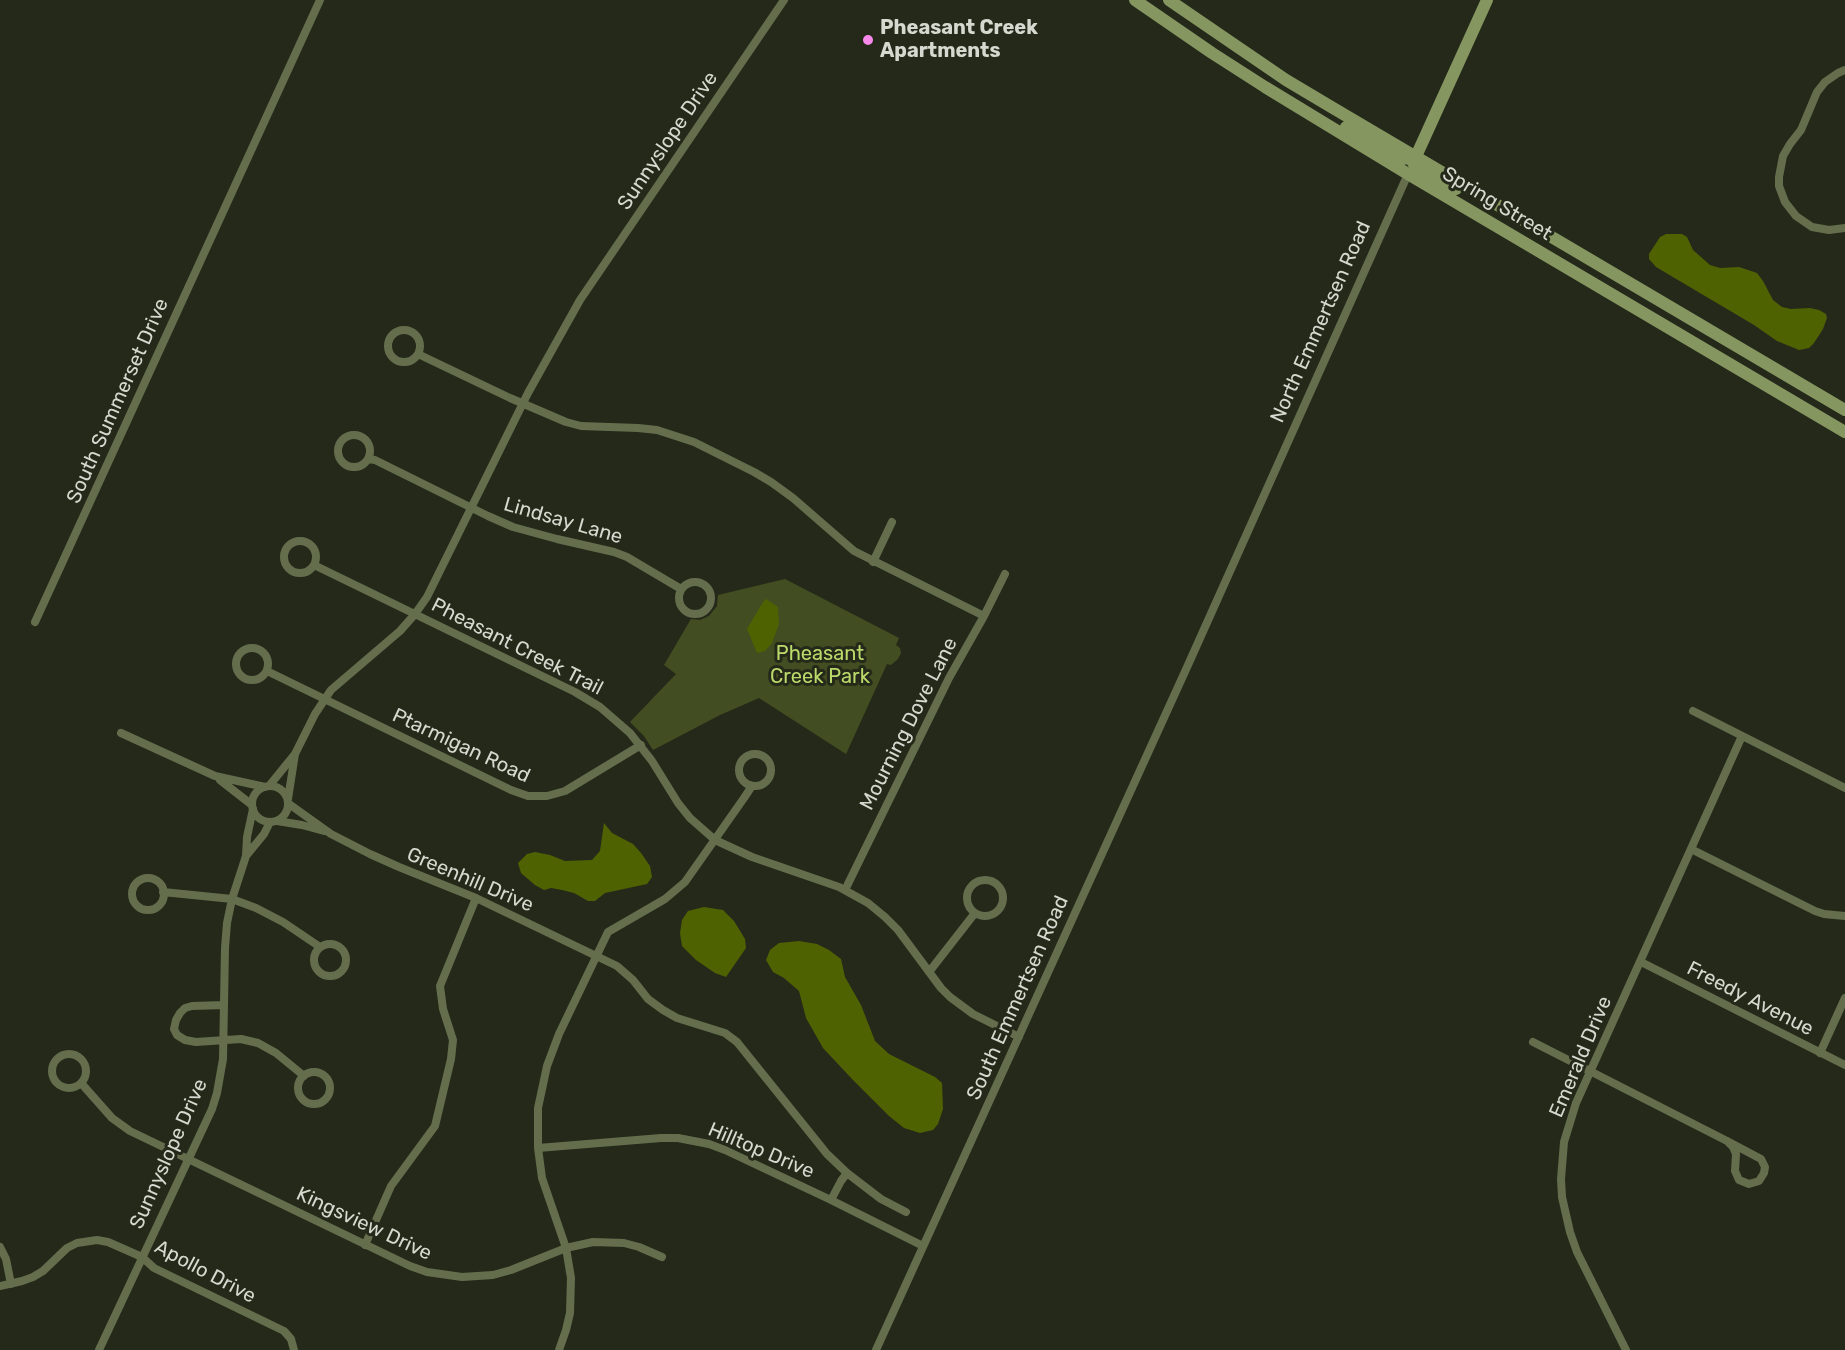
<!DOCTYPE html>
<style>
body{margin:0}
canvas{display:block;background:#242919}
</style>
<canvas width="1845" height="1350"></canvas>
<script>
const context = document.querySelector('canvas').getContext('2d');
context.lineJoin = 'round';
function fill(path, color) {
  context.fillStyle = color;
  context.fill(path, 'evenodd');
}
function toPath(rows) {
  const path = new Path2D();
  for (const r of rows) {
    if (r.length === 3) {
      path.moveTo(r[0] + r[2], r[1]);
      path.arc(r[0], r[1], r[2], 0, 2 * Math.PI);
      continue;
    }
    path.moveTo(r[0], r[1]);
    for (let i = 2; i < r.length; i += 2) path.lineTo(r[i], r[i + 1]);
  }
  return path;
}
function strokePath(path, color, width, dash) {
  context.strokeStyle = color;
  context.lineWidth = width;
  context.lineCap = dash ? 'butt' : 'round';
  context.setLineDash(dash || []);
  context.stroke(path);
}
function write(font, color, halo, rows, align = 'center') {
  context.font = font + ' Rubik,sans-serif';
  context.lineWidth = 6;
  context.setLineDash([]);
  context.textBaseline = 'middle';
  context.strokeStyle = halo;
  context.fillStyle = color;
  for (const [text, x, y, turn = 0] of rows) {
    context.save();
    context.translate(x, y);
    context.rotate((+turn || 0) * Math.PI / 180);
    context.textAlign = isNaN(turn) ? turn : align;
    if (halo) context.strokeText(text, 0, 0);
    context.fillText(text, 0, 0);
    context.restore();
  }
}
fill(toPath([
 [785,579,899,638,896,645,900,648,901,653,898,659,891,665,887,664,846,754,759,698,720,715,653,750,644,736,630,722,676,674,664,665,691,619,700,620,709,616,717,606,718,595]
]), '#424e21');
fill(toPath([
 [1666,234,1682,234,1687,237,1693,250,1710,265,1720,268,1739,267,1757,273,1763,281,1773,300,1782,307,1791,309,1810,308,1819,310,1826,314,1827,318,1823,329,1814,343,1809,348,1799,350,1777,341,1754,325,1656,267,1649,259,1649,254,1660,237],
 [766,599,778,607,779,624,772,643,765,651,757,653,747,629,763,602],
 [604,823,612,833,633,844,641,853,650,866,652,877,647,884,605,893,595,901,588,901,574,893,562,890,551,888,544,890,535,885,521,873,518,863,527,854,535,852,550,855,565,861,592,860,600,851],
 [704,907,723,910,734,921,745,939,746,948,726,977,715,973,696,960,682,946,680,933,682,920,688,911],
 [799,941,817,944,829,950,841,959,845,977,861,1005,875,1041,889,1054,935,1077,942,1083,943,1109,938,1124,933,1130,920,1133,904,1128,889,1116,852,1079,823,1048,806,1018,799,991,784,978,773,972,766,960,770,950,779,943]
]), '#4f6202');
strokePath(toPath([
 [1845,70,1838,73,1825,82,1817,92,1801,130,1790,144,1783,156,1779,177,1779,186,1785,202,1796,216,1812,227,1829,230,1845,228],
 [404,346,16],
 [418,354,510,398,566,422,581,426,638,428,657,430,694,442,754,472,771,482,793,498,854,551,984,616],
 [354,451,16],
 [368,459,375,460,488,516,513,527,557,539,614,552,627,557,681,589],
 [300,557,16],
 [873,562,892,522],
 [314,565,575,692,600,707,630,733,652,761,678,803,690,818,715,840,752,857,839,887,868,903,885,917,898,930,941,988,950,997,973,1014,1019,1037],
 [695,598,16],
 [35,622,320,0],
 [252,664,16],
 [267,671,511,790,528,796,547,796,565,791,641,745],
 [1693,711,1845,788],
 [121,733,215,776,265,787],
 [755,770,16],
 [220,780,252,805],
 [270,804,18],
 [269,786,295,754,315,714,331,690,400,631,415,614,427,597,528,393,580,300,784,0],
 [288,799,295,754],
 [289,804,331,834,370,854,399,867,476,898,617,966,633,980,648,999,663,1010,677,1018,725,1033,737,1042,827,1154,847,1173,841,1181,831,1200],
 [277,821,302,825,324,831],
 [1691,849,1815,911,1824,914,1845,916],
 [246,856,264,834,270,822],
 [148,894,16],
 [985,898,18],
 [845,890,949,678,984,616,1005,574],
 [163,892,232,899,256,908,283,922,320,947],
 [330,960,16],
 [1641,962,1845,1065],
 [929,972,975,913],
 [224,1005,192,1006,185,1008,180,1013,176,1020,174,1029,177,1035,185,1040,196,1042,241,1039,258,1043,276,1053,304,1076],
 [1533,1042,1727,1141],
 [1820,1053,1845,998],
 [69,1071,17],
 [314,1088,16],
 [81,1083,112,1118,130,1131,410,1266,427,1272,462,1277,493,1275,511,1270,566,1248,593,1242,624,1243,639,1247,662,1257],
 [1727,1141,1761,1159,1765,1167,1764,1173,1759,1181,1749,1184,1739,1180,1735,1171,1736,1154,1733,1147,1727,1141],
 [538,1148,661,1138,678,1138,709,1144,725,1150,831,1200,923,1246],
 [847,1173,881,1199,906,1212],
 [365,1245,391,1186,435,1126,451,1059,453,1040,443,1009,440,986,476,898],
 [0,1247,6,1259,11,1284],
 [0,1286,22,1281,33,1277,43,1271,67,1248,77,1243,97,1240,108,1242,142,1257,154,1268,284,1331,291,1339,294,1350],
 [99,1350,212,1109,217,1093,223,1059,225,948,227,923,232,899,246,856,247,837,253,809],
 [559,1350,566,1330,570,1313,571,1278,566,1248,542,1178,538,1148,538,1108,547,1066,559,1034,608,932,665,899,685,882,744,798,750,789,750,785],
 [876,1350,1188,665,1408,174],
 [1626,1350,1577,1252,1570,1232,1562,1197,1561,1179,1564,1142,1576,1103,1742,736]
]), '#646e4d', 8);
strokePath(toPath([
 [1135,0,1212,53,1265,87,1408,174,1845,432],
 [1169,0,1286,80,1333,108,1845,410],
 [1346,127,1401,159,1416,157],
 [1413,163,1487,0],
 [1408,174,1416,171,1427,173,1456,189]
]), '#869661', 12);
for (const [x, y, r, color] of [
 [868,40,6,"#f888e9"]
]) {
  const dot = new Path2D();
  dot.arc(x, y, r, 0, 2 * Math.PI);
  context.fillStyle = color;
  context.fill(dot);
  strokePath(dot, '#242919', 2);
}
write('bold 20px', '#d5d9cf', '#242919', [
 ["Pheasant Creek",880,28],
 ["Apartments",880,51]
], 'left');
write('20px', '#d5d9cf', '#242919', [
 ["Sunnyslope Drive",668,141,-56],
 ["Spring Street",1497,204,31],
 ["North Emmertsen Road",1321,322,-66],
 ["South Summerset Drive",118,401,-66],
 ["Lindsay Lane",563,521,16],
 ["Pheasant Creek Trail",517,647,27],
 ["Mourning Dove Lane",909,724,-63],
 ["Ptarmigan Road",461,746,25],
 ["Greenhill Drive",470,880,23],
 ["South Emmertsen Road",1018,998,-66],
 ["Freedy Avenue",1750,999,27],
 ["Emerald Drive",1581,1057,-67],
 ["Hilltop Drive",761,1151,23],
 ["Sunnyslope Drive",169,1154,-66],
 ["Kingsview Drive",364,1224,25],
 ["Apollo Drive",205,1272,28]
]);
write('20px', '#bcda6b', '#242919', [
 ["Pheasant",820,654],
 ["Creek Park",820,677]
]);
</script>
